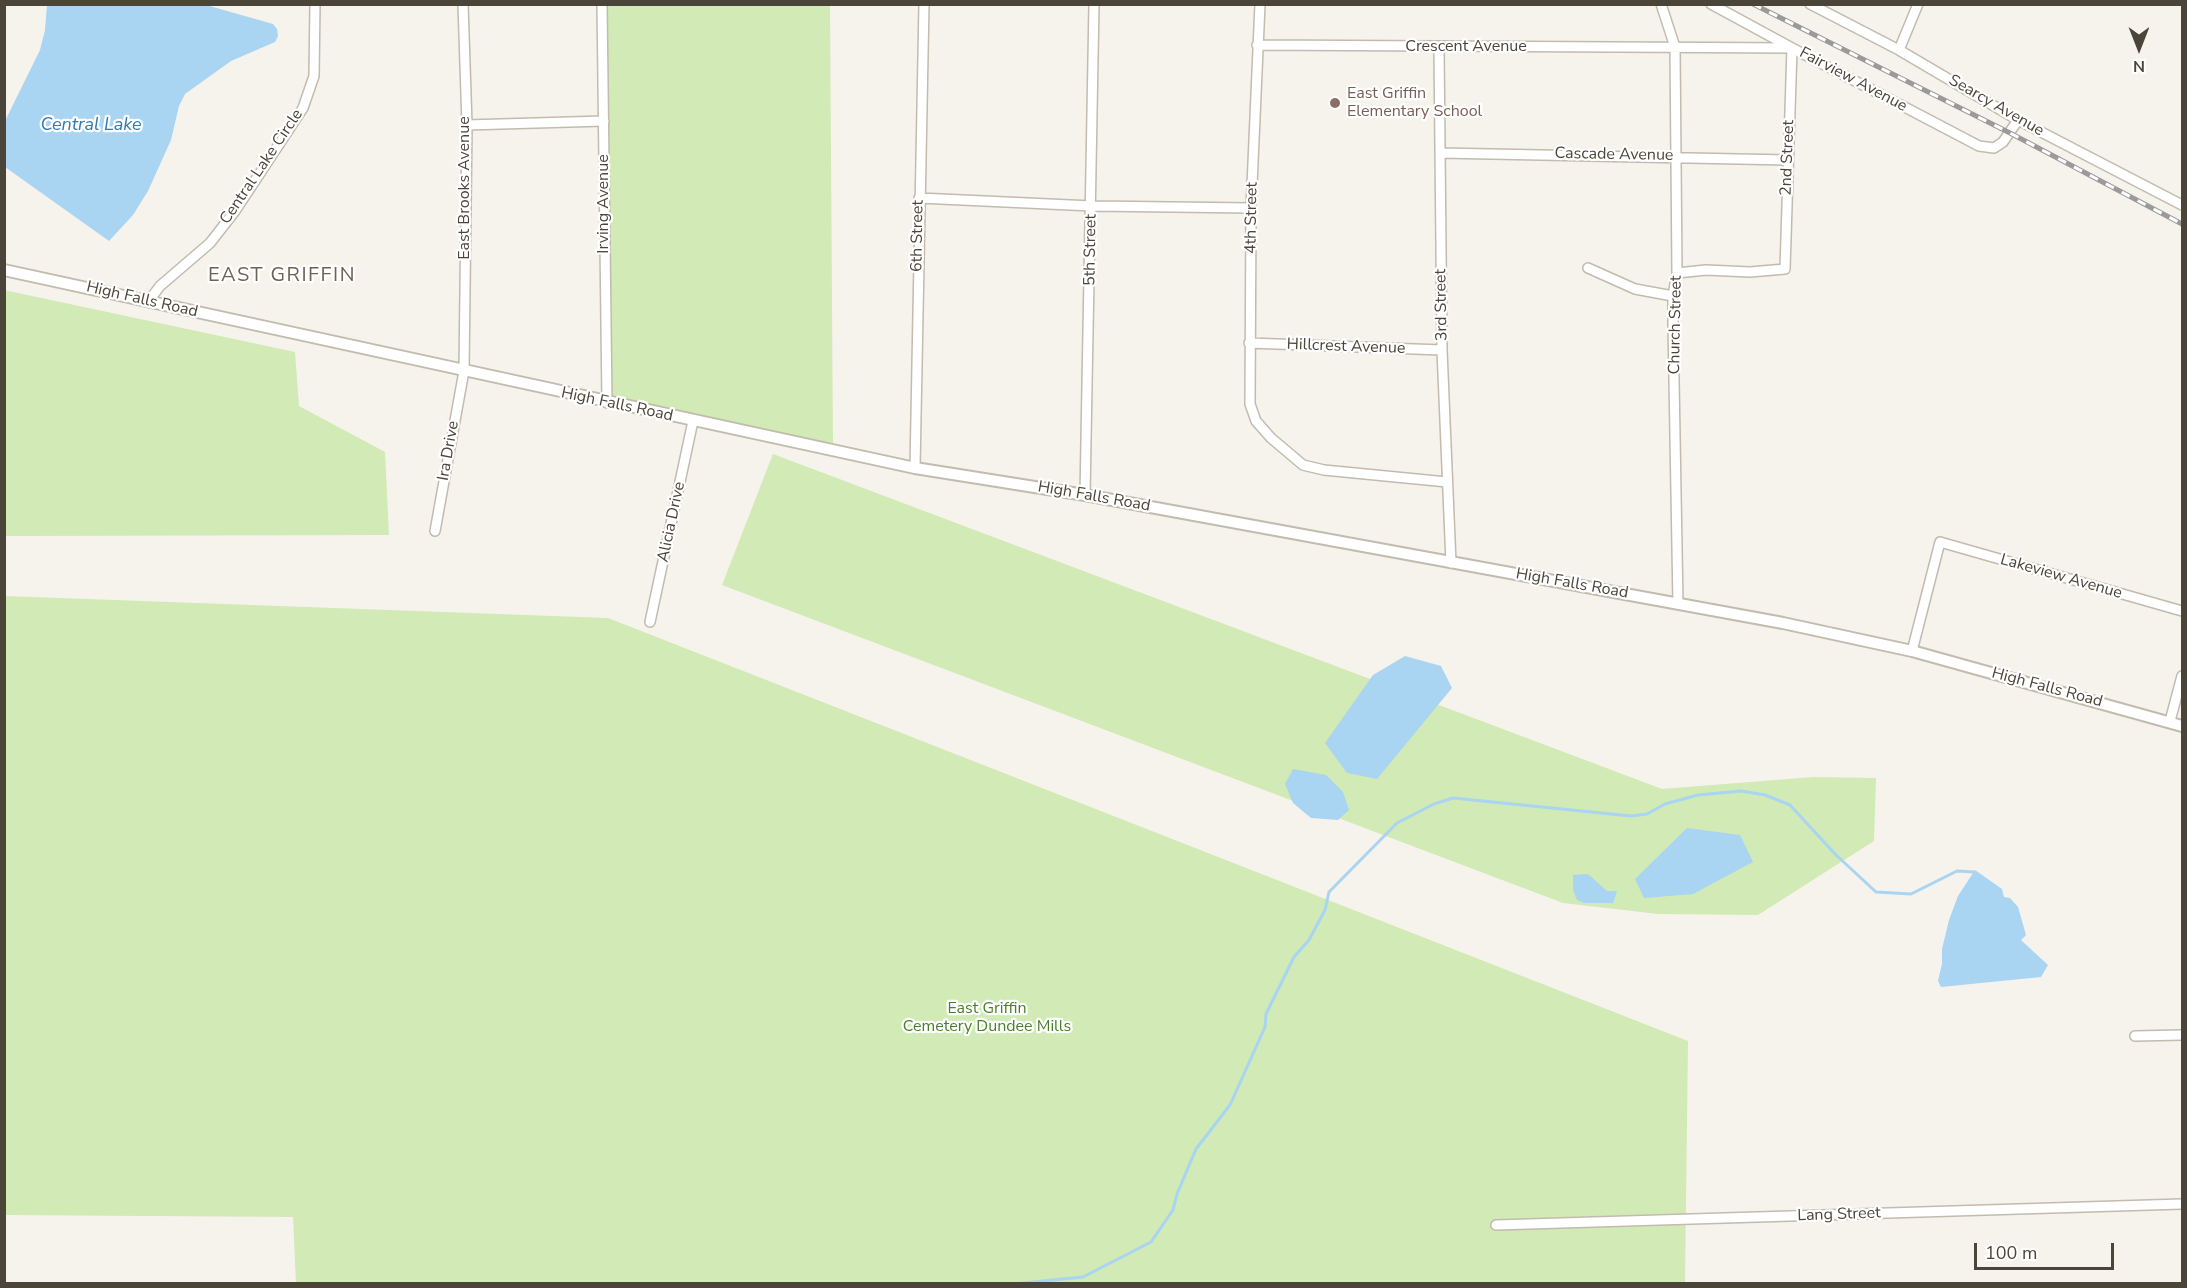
<!DOCTYPE html>
<style>
body{margin:0}
#map{position:relative;width:2187px;height:1288px;overflow:hidden;background:#f6f3ec;font-family:"Nunito Sans",sans-serif}
canvas{display:block}
.frame{position:absolute;inset:0;border:6px solid #4b4439;pointer-events:none}
.north{position:absolute;left:2109px;top:18px;width:60px;height:60px;-webkit-text-stroke:4px #fff;paint-order:stroke;rotate:180deg;font-size:16px;font-weight:700;line-height:24px;text-align:center;color:#4b4439}
.north::after{content:'';display:block;margin:auto;width:21px;height:27px;background:#4b4439;clip-path:polygon(50% 0,100% 100%,50% 72%,0 100%)}
.scale{position:absolute;left:1974px;top:1243px;width:140px;height:27px;box-sizing:border-box;border:3px solid #4b4439;border-top:0;padding-left:8px;font-size:18px;line-height:21px;white-space:nowrap;color:#4b4439;-webkit-text-stroke:4px #fff;paint-order:stroke}
</style>
<div id="map">
<canvas width="2187" height="1288"></canvas>
<div class="frame"></div>
<div class="north">N</div>
<div class="scale">100 m</div>
</div>
<script>
const context = document.querySelector('canvas').getContext('2d');
context.lineJoin = 'round';
function fill(path, color) {
  context.fillStyle = color;
  context.fill(path, 'evenodd');
}
function toPath(rows) {
  const path = new Path2D();
  for (const r of rows) {
    path.moveTo(r[0], r[1]);
    for (let i = 2; i < r.length; i += 2) path.lineTo(r[i], r[i + 1]);
  }
  return path;
}
function strokePath(path, color, width, dash) {
  context.strokeStyle = color;
  context.lineWidth = width;
  context.lineCap = dash ? 'butt' : 'round';
  context.setLineDash(dash || []);
  context.stroke(path);
}
function write(font, color, halo, rows, align = 'center') {
  context.font = font + ' "Nunito Sans",sans-serif';
  context.lineWidth = 4.5;
  context.setLineDash([]);
  context.textBaseline = 'middle';
  context.strokeStyle = halo;
  context.fillStyle = color;
  for (const [text, x, y, turn = 0] of rows) {
    context.save();
    context.translate(x, y);
    context.rotate((+turn || 0) * Math.PI / 180);
    context.textAlign = isNaN(turn) ? turn : align;
    if (halo) context.strokeText(text, 0, 0);
    context.fillText(text, 0, 0);
    context.restore();
  }
}
fill(toPath([
 [602,5,830,5,833,447,608,400],
 [4,290,295,352,299,406,385,452,389,535,5,536],
 [773,454,1662,789,1813,777,1876,778,1874,841,1758,915,1658,914,1563,903,722,585],
 [5,596,608,618,1688,1041,1685,1283,296,1284,293,1217,5,1215]
]), '#d2eab5');
fill(toPath([
 [47,5,206,5,273,24,277,29,278,36,275,42,231,61,185,94,179,106,171,140,148,191,133,215,109,241,5,167,5,121,40,50,45,30],
 [1405,656,1441,666,1452,688,1377,779,1347,773,1325,743,1373,675],
 [1293,769,1326,775,1343,792,1349,810,1338,820,1311,818,1293,803,1285,784],
 [1687,828,1740,835,1753,862,1693,894,1644,898,1635,879],
 [1975,870,2002,889,2004,897,2010,898,2018,907,2026,935,2021,940,2048,965,2041,977,1941,987,1938,981,1942,964,1942,949,1949,920,1958,896],
 [1588,874,1607,891,1617,891,1613,903,1584,903,1577,900,1573,890,1573,875]
]), '#a9d4f2');
strokePath(toPath([
 [1012,1284,1083,1277,1151,1242,1173,1210,1177,1194,1196,1149,1230,1105,1265,1027,1266,1014,1294,957,1309,940,1325,910,1329,892,1397,823,1434,804,1453,798,1631,816,1647,814,1665,804,1698,795,1741,791,1765,795,1790,805,1835,854,1876,892,1911,894,1957,871,1974,872]
]), '#a9d4f2', 3);
const minor = toPath([
 [602,4,607,403],
 [1260,4,1251,208,1250,404,1256,421,1271,438,1303,465,1324,470,1447,482],
 [1661,4,1675,47,1677,273,1673,296,1673,324,1678,604],
 [1810,4,1899,50,2018,120,2182,205],
 [1257,45,1792,48,1979,146,1994,148,2003,142,2018,120],
 [1439,47,1442,350,1451,563],
 [1899,50,1918,4],
 [467,125,604,121],
 [1441,153,1788,160],
 [919,198,1092,206,1251,208],
 [1588,268,1635,289,1673,296],
 [1677,273,1706,270,1750,272,1785,269,1792,48,1711,4],
 [148,302,160,286,210,243,235,211,303,108,314,76,315,4],
 [1249,343,1442,350],
 [915,468,924,4],
 [1085,495,1094,4],
 [435,531,464,371,467,125,463,4],
 [650,622,693,421],
 [1912,651,1940,542,2182,611],
 [2170,721,2182,676],
 [2135,1036,2182,1035],
 [1496,1225,2182,1204]
]);
const tertiary = toPath([
 [4,270,915,468,1085,495,1783,623,1912,651,2182,726]
]);
strokePath(minor, '#c2bbae', 12);
strokePath(tertiary, '#c2bbae', 14);
strokePath(minor, '#fff', 9);
strokePath(tertiary, '#fff', 10);
const rail = toPath([
 [1753,4,2010,133,2182,224]
]);
strokePath(rail, '#9a9a9a', 5);
strokePath(rail, '#fff', 3, [9]);
for (const [x, y, r, color] of [
 [1335,103,6,"#8d6e63"]
]) {
  const dot = new Path2D();
  dot.arc(x, y, r, 0, 2 * Math.PI);
  context.fillStyle = color;
  context.fill(dot);
  strokePath(dot, '#fff', 2);
}
write('16px', '#4b4439', '#fff', [
 ["Crescent Avenue",1466,47],
 ["Fairview Avenue",1853,80,28],
 ["Searcy Avenue",1996,106,30],
 ["Cascade Avenue",1614,155,1],
 ["2nd Street",1788,158,-88],
 ["Central Lake Circle",262,167,-56],
 ["East Brooks Avenue",465,188,-90],
 ["Irving Avenue",604,204,-90],
 ["4th Street",1252,218,-89],
 ["6th Street",918,236,-89],
 ["5th Street",1091,250,-89],
 ["High Falls Road",142,300,13],
 ["3rd Street",1442,305,-91],
 ["Church Street",1676,325,-89],
 ["Hillcrest Avenue",1346,347,2],
 ["High Falls Road",617,405,12],
 ["Ira Drive",449,451,-80],
 ["High Falls Road",1094,497,10],
 ["Alicia Drive",672,522,-78],
 ["Lakeview Avenue",2061,577,16],
 ["High Falls Road",1572,584,10],
 ["High Falls Road",2047,688,15],
 ["Lang Street",1839,1215,-2]
]);
write('16px', '#785e54', '#fff', [
 ["East Griffin",1347,94],
 ["Elementary School",1347,112]
], 'left');
write('16px', '#4a7f2a', '#fff', [
 ["East Griffin",987,1009],
 ["Cemetery Dundee Mills",987,1027]
]);
write('italic 18px', '#2e7ab2', '#fff', [
 ["Central Lake",91,126]
]);
context.letterSpacing = '1.5px';
write('20px', '#6e6250', '#fff', [
 ["EAST GRIFFIN",282,276]
]);
context.letterSpacing = '0px';
</script>
